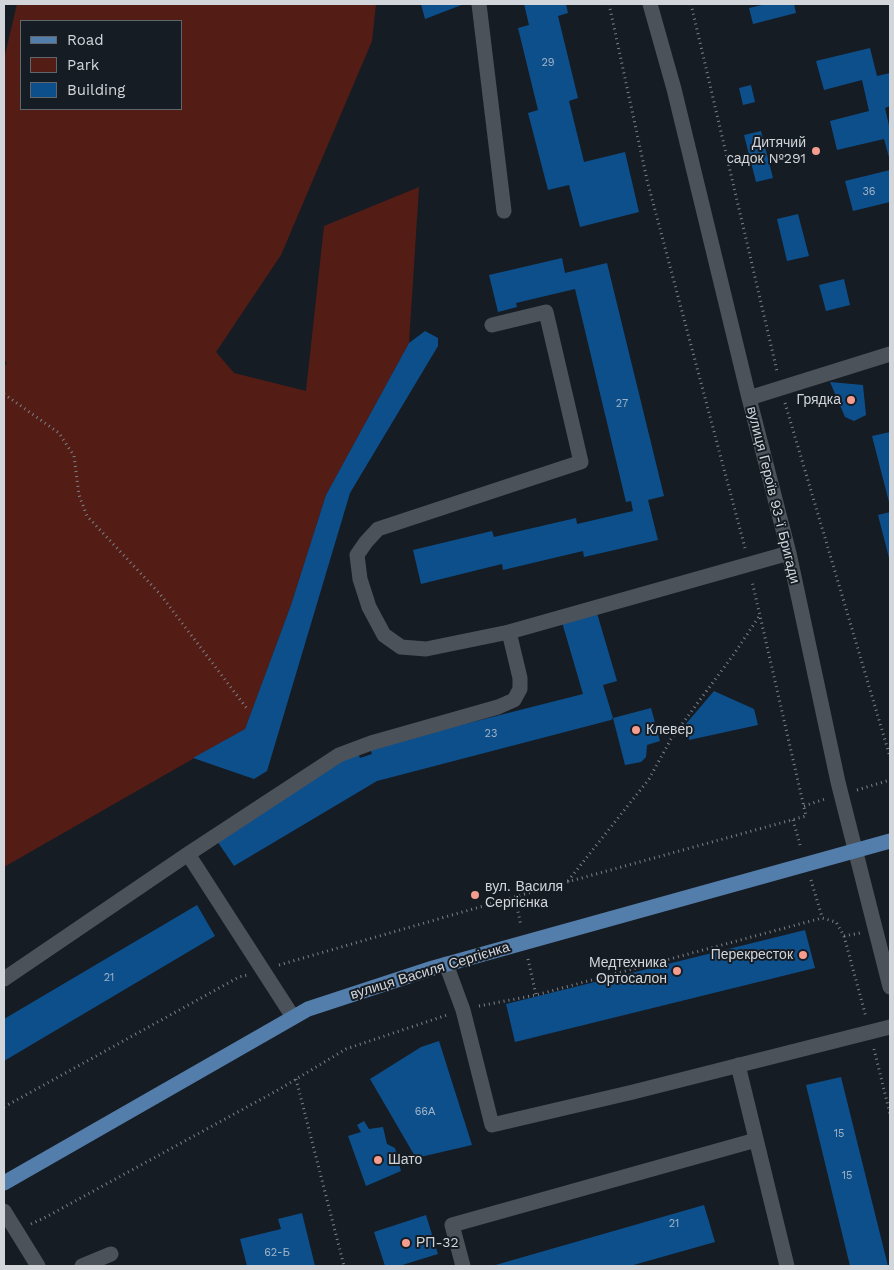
<!DOCTYPE html>
<meta charset="utf-8">
<style>
body{margin:0}
#map{position:relative;width:894px;height:1270px;overflow:hidden;background:#161c23;font-family:"Work Sans",sans-serif}
canvas{display:block}
.frame{position:absolute;inset:0;border:5px solid #d2d6db;pointer-events:none}
.legend{position:absolute;left:20px;top:20px;width:162px;height:90px;box-sizing:border-box;background:#161c23;border:1px solid #61666d;margin:0;padding:6px 9px;list-style:none;font-size:15px;color:#d2d6db}
.legend li{display:flex;align-items:center;gap:10px;height:25px}
.legend b{width:25px;border:1px solid #61666d}
</style>
<div id="map">
<canvas width="894" height="1270"></canvas>
<div class="frame"></div>
<ul class="legend">
<li><b style="height:6px;background:#537daa"></b>Road</li>
<li><b style="height:14px;background:#531d16"></b>Park</li>
<li><b style="height:14px;background:#0d4f8b"></b>Building</li>
</ul>
</div>
<script>
const context = document.querySelector('canvas').getContext('2d');
context.lineJoin = 'round';
function fill(path, color) {
  context.fillStyle = color;
  context.fill(path, 'evenodd');
}
function toPath(rows) {
  const path = new Path2D();
  for (const r of rows) {
    path.moveTo(r[0], r[1]);
    for (let i = 2; i < r.length; i += 2) path.lineTo(r[i], r[i + 1]);
  }
  return path;
}
function strokePath(path, color, width, dash) {
  context.strokeStyle = color;
  context.lineWidth = width;
  context.lineCap = dash ? 'butt' : 'round';
  context.setLineDash(dash || []);
  context.stroke(path);
}
function write(font, color, halo, rows, align = 'center') {
  context.font = font + ' "Work Sans",sans-serif';
  context.lineWidth = 4;
  context.setLineDash([]);
  context.textBaseline = 'middle';
  context.strokeStyle = halo;
  context.fillStyle = color;
  for (const [text, x, y, turn = 0] of rows) {
    context.save();
    context.translate(x, y);
    context.rotate((+turn || 0) * Math.PI / 180);
    context.textAlign = isNaN(turn) ? turn : align;
    if (halo) context.strokeText(text, 0, 0);
    context.fillText(text, 0, 0);
    context.restore();
  }
}
fill(toPath([
 [17,4,376,4,372,41,281,255,216,352,234,373,306,391,324,226,419,187,409,343,326,495,291,605,245,729,4,867,4,365,7,364,4,359,4,59],
 [21,21,181,21,181,109,21,109]
]), '#531d16');
fill(toPath([
 [421,4,464,4,425,19],
 [524,4,566,4,568,13,558,16,578,98,569,101,584,162,625,152,639,212,580,227,569,185,548,190,528,113,538,110,518,28,529,25],
 [766,4,794,4,796,13,753,24,749,8],
 [870,48,877,76,890,73,890,106,885,108,890,130,890,161,884,139,837,150,830,121,869,111,862,80,824,90,816,61],
 [751,85,755,102,743,105,739,88],
 [761,131,773,178,756,182,744,135],
 [890,170,890,202,853,211,845,181],
 [798,214,809,256,787,261,777,219],
 [562,258,565,273,607,263,664,496,648,500,658,540,584,557,583,551,503,570,502,564,421,584,413,550,492,531,494,537,576,518,577,524,633,511,631,501,626,502,575,289,516,303,517,307,498,312,489,275],
 [844,279,850,305,826,311,819,285],
 [425,331,438,338,438,346,350,493,267,771,254,779,193,758,245,729,291,605,326,495,409,343],
 [830,382,863,385,866,415,854,421,845,417],
 [890,432,890,506,872,436],
 [890,512,890,562,878,515],
 [594,603,617,681,603,685,613,718,651,708,660,741,647,745,646,757,641,762,625,765,613,718,611,720,377,781,234,866,215,838,306,776,358,753,360,758,372,754,370,748,583,694,559,612],
 [714,691,754,709,758,725,689,740,685,725],
 [197,905,215,936,4,1061,4,1019],
 [805,930,815,968,515,1042,506,1004],
 [439,1041,472,1145,416,1158,370,1079,421,1047],
 [841,1077,888,1266,850,1266,806,1085],
 [364,1121,369,1129,383,1127,387,1144,395,1148,401,1171,366,1186,348,1136,361,1132,357,1125],
 [704,1205,715,1242,630,1266,492,1266],
 [302,1213,315,1266,247,1266,240,1239,281,1229,278,1219],
 [426,1215,438,1254,399,1266,385,1266,374,1232]
]), '#0d4f8b');
strokePath(toPath([
 [609,4,647,180,745,548],
 [691,4,777,371],
 [4,394,59,433,74,456,79,495,87,516,160,594,248,710],
 [785,403,890,757],
 [857,790,890,780],
 [804,806,825,799],
 [793,820,801,848],
 [811,880,822,917],
 [568,881,649,779,671,739,734,654,760,615],
 [515,897,521,926],
 [844,936,860,933],
 [528,959,536,995],
 [279,965,549,887,806,816,752,581],
 [479,1006,536,995,822,918,836,922,844,936,866,1017],
 [874,1049,890,1114],
 [296,1079,344,1266],
 [4,1107,239,977,247,975],
 [31,1224,46,1217,278,1090,346,1049,447,1015]
]), '#7d8288', 3, [1, 4]);
strokePath(toPath([
 [479,4,504,211],
 [650,4,674,89,749,398,789,553,838,782,890,987],
 [492,325,546,312,581,462,378,529,366,542,357,555,360,579,369,607,384,635,401,647,426,649,509,632,789,553],
 [749,398,890,354],
 [188,854,293,1017],
 [446,964,463,1010,492,1125,633,1092,890,1027],
 [4,979,188,854,339,755,371,743,498,707,514,700,520,689,520,678,509,632],
 [738,1065,787,1266],
 [4,1211,38,1266],
 [82,1266,111,1254],
 [463,1266,452,1225,756,1140]
]), '#4b525a', 15);
strokePath(toPath([
 [4,1183,308,1009,433,968,890,841]
]), '#537daa', 15);
for (const [x, y, r, color] of [
 [816,151,5,"#f59d8e"],
 [851,400,5,"#f59d8e"],
 [636,730,5,"#f59d8e"],
 [475,895,5,"#f59d8e"],
 [803,955,5,"#f59d8e"],
 [677,971,5,"#f59d8e"],
 [378,1160,5,"#f59d8e"],
 [406,1243,5,"#f59d8e"]
]) {
  const dot = new Path2D();
  dot.arc(x, y, r, 0, 2 * Math.PI);
  context.fillStyle = color;
  context.fill(dot);
  strokePath(dot, '#161c23', 2);
}
write('11px', '#a1b4c7', null, [
 ["29",548,63],
 ["36",869,192],
 ["27",622,404],
 ["23",491,734],
 ["21",109,978],
 ["66А",425,1112],
 ["15",839,1134],
 ["15",847,1176],
 ["21",674,1224],
 ["62-Б",277,1253]
]);
write('14px', '#d2d6db', '#161c23', [
 ["Дитячий",806,143],
 ["садок №291",806,159],
 ["Грядка",841,400],
 ["Клевер",646,730,"left"],
 ["вул. Василя",485,887,"left"],
 ["Сергієнка",485,903,"left"],
 ["Перекресток",793,955],
 ["Медтехника",667,963],
 ["Ортосалон",667,979],
 ["Шато",388,1160,"left"],
 ["РП-32",416,1243,"left"]
], 'right');
write('14px', '#d2d6db', '#161c23', [
 ["вулиця Героїв 93-ї Бригади",773,495,76],
 ["вулиця Василя Сергієнка",430,971,-17]
]);
</script>
